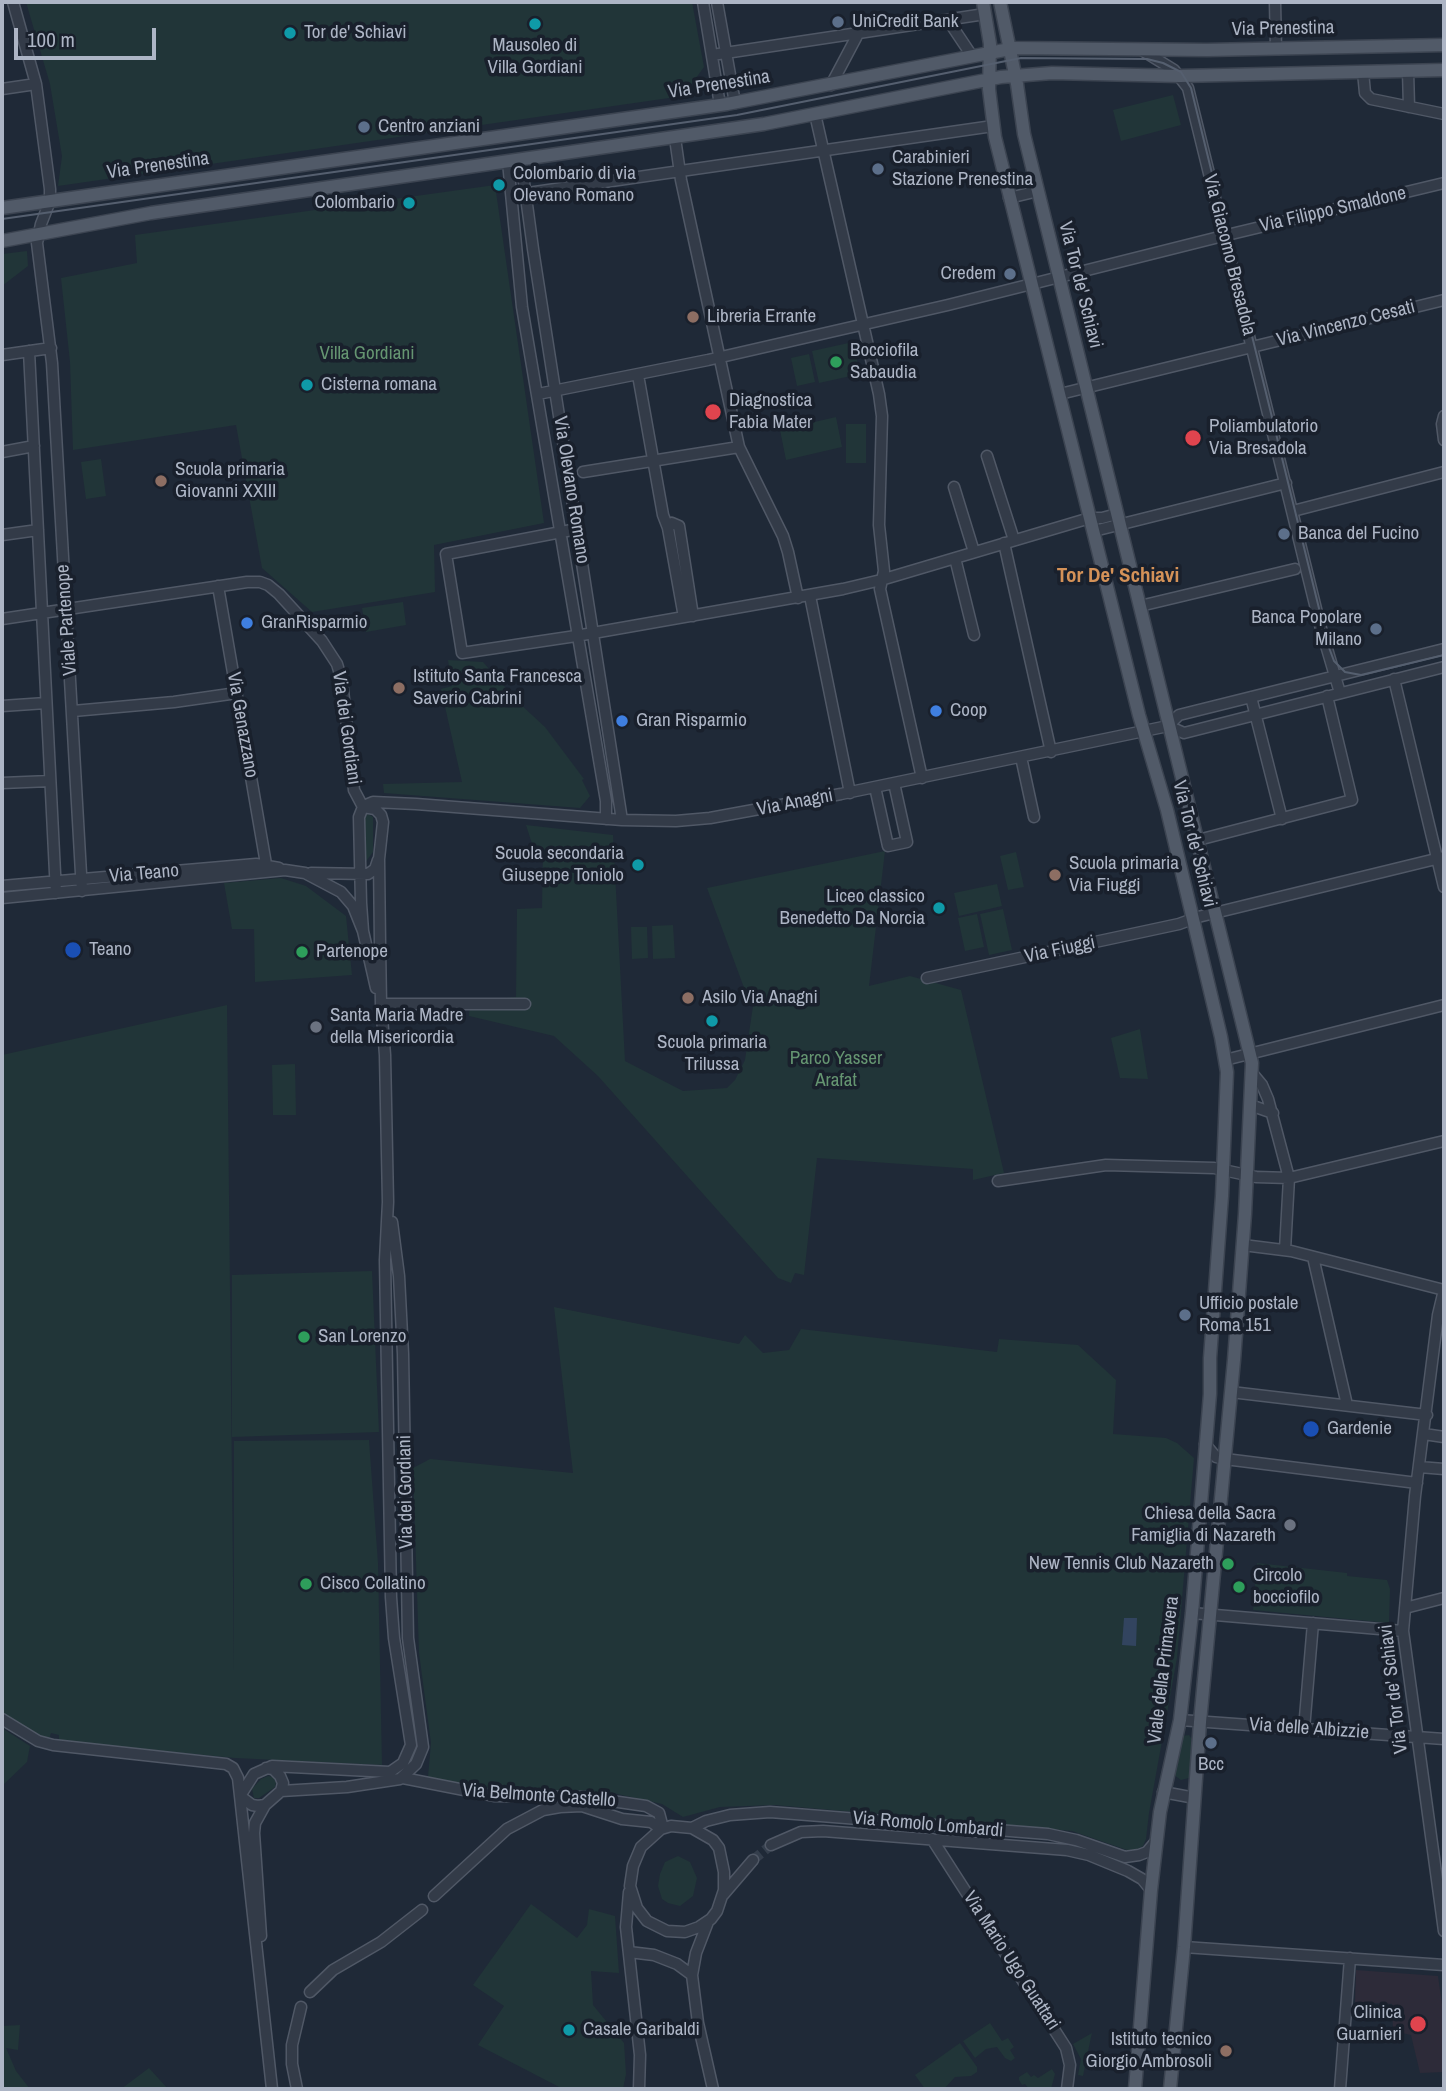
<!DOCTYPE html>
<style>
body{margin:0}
#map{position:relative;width:1446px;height:2091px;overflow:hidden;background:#1f2937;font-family:"Archivo Narrow",sans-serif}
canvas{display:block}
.frame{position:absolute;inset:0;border:4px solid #adb5c5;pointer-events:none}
.scale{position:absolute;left:14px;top:28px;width:142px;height:32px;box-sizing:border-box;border:4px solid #adb5c5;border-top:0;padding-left:9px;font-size:21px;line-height:24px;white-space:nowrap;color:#adb5c5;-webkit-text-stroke:5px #19202c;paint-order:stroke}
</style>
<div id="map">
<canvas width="1446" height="2091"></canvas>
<div class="frame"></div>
<div class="scale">100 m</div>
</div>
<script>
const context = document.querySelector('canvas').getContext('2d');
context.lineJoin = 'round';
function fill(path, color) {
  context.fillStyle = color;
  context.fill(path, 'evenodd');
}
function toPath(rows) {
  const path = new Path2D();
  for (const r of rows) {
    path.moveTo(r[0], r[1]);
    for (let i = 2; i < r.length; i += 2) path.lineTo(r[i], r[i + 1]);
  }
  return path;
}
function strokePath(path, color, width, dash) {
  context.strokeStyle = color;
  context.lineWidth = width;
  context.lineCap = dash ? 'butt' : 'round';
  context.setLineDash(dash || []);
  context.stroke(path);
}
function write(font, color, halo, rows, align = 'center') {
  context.font = font + ' "Archivo Narrow",sans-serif';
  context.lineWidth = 7;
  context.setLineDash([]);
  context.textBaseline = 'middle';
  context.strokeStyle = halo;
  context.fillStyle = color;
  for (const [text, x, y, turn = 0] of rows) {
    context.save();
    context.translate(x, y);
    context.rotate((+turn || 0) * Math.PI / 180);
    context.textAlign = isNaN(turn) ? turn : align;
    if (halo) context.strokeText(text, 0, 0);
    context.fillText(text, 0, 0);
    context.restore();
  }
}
fill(toPath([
 [1356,1970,1438,1976,1444,2018,1444,2072,1420,2073,1411,2035,1393,2031,1392,2004,1355,2002]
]), '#2d2b39');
fill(toPath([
 [26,2,692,2,704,67,683,96,58,186,62,156,50,84],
 [1173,95,1181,125,1121,141,1113,110],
 [495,185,544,523,434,545,435,592,312,612,262,568,236,425,73,450,70,362,61,278,137,263,135,235],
 [27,251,28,266,2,286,2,254],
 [853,342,860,374,819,383,812,351],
 [809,354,815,382,797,386,791,358],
 [836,417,842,447,786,460,780,430],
 [846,424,866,424,866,463,846,463],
 [101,459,106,496,86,499,81,462],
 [403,602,406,625,366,632,362,608],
 [448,660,483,662,519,703,545,727,584,779,582,780,590,796,580,808,384,793,383,784,462,782,441,689,452,686],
 [368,814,373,817,373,852,364,864,364,818],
 [526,825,613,835,625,1061,683,1091,727,1088,735,1080,745,1060,753,1006,746,993,707,888,885,851,869,986,910,976,961,990,1004,1173,973,1180,973,1169,817,1158,804,1275,795,1273,791,1283,778,1278,598,1076,554,1036,469,1016,470,1001,516,997,517,909,542,908,543,848,533,847],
 [1016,852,1024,887,1008,890,1000,856],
 [281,878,306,886,346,916,352,975,255,982,254,929,232,929,224,883],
 [997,884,1002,906,959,916,954,893],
 [1003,909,1012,950,989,955,980,914],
 [977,914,984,947,965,951,958,918],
 [673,925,675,958,653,959,652,926],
 [631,927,647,927,648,958,632,959],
 [227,1005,234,1672,234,1441,369,1440,378,1563,382,1765,235,1758,59,1741,59,1735,51,1733,49,1739,36,1736,2,1715,2,1055],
 [1140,1029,1148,1079,1120,1078,1111,1038],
 [295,1064,296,1115,273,1115,272,1065],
 [372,1271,379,1432,232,1437,232,1275],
 [554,1307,739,1344,745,1335,763,1353,789,1350,801,1329,997,1352,999,1339,1078,1345,1116,1380,1113,1434,1166,1438,1177,1443,1194,1458,1177,1658,1149,1813,1146,1839,1143,1846,1135,1851,1127,1850,1072,1831,775,1805,720,1807,683,1817,662,1804,613,1793,511,1793,471,1788,428,1777,431,1743,419,1653,413,1468,430,1459,573,1473],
 [1257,1563,1347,1573,1347,1576,1387,1580,1390,1589,1389,1623,1253,1610],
 [2,1728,30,1746,27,1762,2,1786],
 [1189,1735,1192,1739,1189,1778,1181,1780,1174,1775,1182,1736],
 [268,1776,273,1777,276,1782,275,1787,259,1798,254,1798,252,1789,261,1779],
 [678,1856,690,1862,697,1878,693,1896,680,1906,668,1903,662,1899,658,1886,660,1874,665,1862],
 [531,1904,577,1938,587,1925,589,1909,615,1916,619,1973,591,1971,593,2005,624,2043,626,2074,623,2089,563,2089,478,2045,504,2006,473,1985],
 [990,2023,1002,2041,1008,2038,1014,2047,1010,2050,1015,2058,1011,2061,1005,2058,997,2047,986,2049,975,2058,963,2041],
 [20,2025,18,2050,6,2048,16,2071,30,2089,2,2089,2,2026],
 [1092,2033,1091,2037,1083,2076,1078,2075,1081,2059,1073,2044],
 [960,2043,977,2067,977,2072,971,2076,955,2077,944,2089,925,2089,915,2075],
 [149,2068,168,2089,121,2089],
 [1052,2069,1055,2074,1051,2089,1029,2089,1025,2084,1022,2085,1019,2080,1019,2077,1027,2072,1031,2077,1034,2075,1038,2078]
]), '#213538');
fill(toPath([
 [1124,1618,1137,1618,1136,1646,1122,1645]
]), '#32445f');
strokePath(toPath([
 [753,1860,771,1845]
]), '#343e4c', 10, [10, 5]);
const minor = toPath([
 [13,2,36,84,50,189,50,201,41,224,37,243,52,363,82,891],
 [703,2,720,105],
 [717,2,735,103],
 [1275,2,1276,49],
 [948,20,972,56],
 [1140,49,1174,70,1188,88,1320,625,1340,693],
 [712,55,985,14],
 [1408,71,1409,107],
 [1363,72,1365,93,1371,99,1444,114],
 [831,85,858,34],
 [2,89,36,84],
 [815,114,879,394,882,416,879,525,884,571,880,589,922,778],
 [675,138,681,180,739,447,783,536,788,552,798,598],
 [521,160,533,249,622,820],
 [508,162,522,307,606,801,606,819],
 [521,194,993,126],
 [1009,198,1038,191],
 [29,351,56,893],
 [2,355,51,348],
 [638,375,663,515,668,528],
 [538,394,708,360,948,305,1227,235,1444,183],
 [1060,394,1444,300],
 [1444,416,1442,424,1444,440],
 [2,452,34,446],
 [987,456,1014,540],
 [583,472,739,447],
 [954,487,974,552],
 [1293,511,1444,472],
 [577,529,446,554,462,653,576,636,843,589,881,580,1090,518,1102,518,1117,514],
 [1094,531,1286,483],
 [2,535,38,530],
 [1004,543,1051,752],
 [955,558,974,635],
 [218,586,266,864],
 [810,596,850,793],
 [1140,606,1295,569],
 [684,617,668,528,672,523,679,526,693,616],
 [2,619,247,582,260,582,268,585,279,594,322,641,337,664,342,681,354,790,363,807],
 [1394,679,1444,887],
 [1251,697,1282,819],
 [2,706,46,703],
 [73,711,174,702,237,693],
 [1168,726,1179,715,1444,649],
 [1168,726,1184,733,1444,667],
 [1021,757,1034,817],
 [2,783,50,781],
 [875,787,888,846,907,842,894,783],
 [366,805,373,802,416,804,622,820,676,821,710,818,841,794,1168,726],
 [363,807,359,817,361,903,363,931,376,988],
 [1198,840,1352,800,1327,696],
 [311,873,368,874,375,869,378,860],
 [2,886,256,864,279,868],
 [2,898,285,870,305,873,341,892,353,906,363,931],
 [927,978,1179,924,1198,917,1444,857],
 [381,1004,525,1004],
 [1225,1060,1444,1005],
 [1252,1073,1262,1085,1268,1099,1289,1178,1285,1250],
 [1250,1105,1273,1113],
 [998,1181,1106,1165,1214,1168,1256,1177,1289,1178,1444,1141],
 [1243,1245,1291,1251,1444,1290],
 [1313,1257,1347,1405],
 [1444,1290,1438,1315,1415,1496,1403,1631,1444,1931],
 [1231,1392,1427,1415],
 [1424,1434,1444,1437],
 [1205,1444,1216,1457,1225,1459,1417,1483],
 [1419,1467,1444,1469],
 [1405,1608,1444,1598],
 [1192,1613,1403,1631],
 [2,1719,38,1741,53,1745,226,1764,233,1768,238,1778,240,1796,272,2089],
 [1180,1720,1444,1739],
 [1304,1729,1313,1623],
 [403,1778,495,1796,584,1797,646,1806,659,1813,663,1828],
 [281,1791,347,1787,400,1779,416,1764,423,1747,408,1638,403,1354,399,1276,392,1222],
 [1163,1792,1195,1798],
 [240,1796,254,1774,272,1766,390,1772,403,1763,411,1745,394,1638,391,1597,385,1260,388,1202,385,1055,381,1004,380,944,379,859,383,822,381,815,375,809,363,807],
 [240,1796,252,1805,258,1806,265,1805,281,1791,283,1783,280,1776,273,1769,266,1768],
 [671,1826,692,1828,713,1840,719,1848,724,1872,724,1890,717,1911,711,1919,699,1927,685,1932,667,1931,647,1921,637,1908,630,1886,633,1866,641,1847,661,1829,671,1826],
 [692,1828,706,1821,730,1815,770,1812,1048,1834,1076,1840,1125,1857,1139,1855,1147,1852,1157,1840],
 [932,1839,1066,2048,1070,2065,1067,2089],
 [771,1845,801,1832,823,1831,1067,1850,1089,1855,1128,1871,1142,1879,1151,1890],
 [629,1892,626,1927,640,2055,639,2089],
 [723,1895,753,1860],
 [434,1896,507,1829,543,1810,560,1807,582,1806,622,1819,651,1822,661,1829],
 [708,1922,696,1953,692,1975,698,2023,713,2089],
 [261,1936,254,1833,255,1823,265,1805],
 [1184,1947,1444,1965],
 [629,1952,654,1955,677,1964,692,1975],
 [310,1992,333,1970,381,1942,422,1910],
 [297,2089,292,2064,292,2045,301,2007],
 [1340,2089,1350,1958]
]);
const major = toPath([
 [983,2,990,44,989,89,995,137,1139,715,1167,810,1221,1037,1227,1072,1222,1196,1210,1358,1210,1394,1192,1613,1180,1720,1160,1812,1151,1890,1135,2089],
 [1000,2,1017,84,1024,134,1252,1063,1245,1214,1234,1360,1200,1722,1184,1947,1170,2089],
 [2,208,727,104,1015,48,1207,50,1444,45],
 [2,241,151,213,764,124,1001,77,1052,73,1180,76,1444,70]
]);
strokePath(minor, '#505866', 13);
strokePath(major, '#3c4451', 15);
strokePath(minor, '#333b48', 10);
strokePath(major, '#515a68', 12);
strokePath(toPath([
 [2,219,737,115,1021,58,1147,59,1163,63,1181,72,1191,88,1328,645,1334,661,1345,672,1361,675,1444,655]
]), '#555f6f', 2);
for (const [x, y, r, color] of [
 [838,22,7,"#5c6f8a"],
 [535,24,7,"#0f9aa8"],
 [290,33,7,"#0f9aa8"],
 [364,127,7,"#5c6f8a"],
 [878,169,7,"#5c6f8a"],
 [499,185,7,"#0f9aa8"],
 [409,203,7,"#0f9aa8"],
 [1010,274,7,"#5c6f8a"],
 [693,317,7,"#8d6e63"],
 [836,362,7,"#2e9e5b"],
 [307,385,7,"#0f9aa8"],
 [713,412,9,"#e0444e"],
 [1193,438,9,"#e0444e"],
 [161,481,7,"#8d6e63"],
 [1284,534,7,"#5c6f8a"],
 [247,623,7,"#3f7fe0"],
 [1376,629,7,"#5c6f8a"],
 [399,688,7,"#8d6e63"],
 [936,711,7,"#3f7fe0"],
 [622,721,7,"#3f7fe0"],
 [638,865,7,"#0f9aa8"],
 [1055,875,7,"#8d6e63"],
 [939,908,7,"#0f9aa8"],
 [73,950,9,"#1a4fb4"],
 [302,952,7,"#2e9e5b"],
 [688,998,7,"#8d6e63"],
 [712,1021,7,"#0f9aa8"],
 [316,1027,7,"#6b7280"],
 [1185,1315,7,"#5c6f8a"],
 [304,1337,7,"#2e9e5b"],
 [1311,1429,9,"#1a4fb4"],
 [1290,1525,7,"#6b7280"],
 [1228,1564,7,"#2e9e5b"],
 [306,1584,7,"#2e9e5b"],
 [1239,1587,7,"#2e9e5b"],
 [1211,1743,7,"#5c6f8a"],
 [1418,2024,9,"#e0444e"],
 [569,2030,7,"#0f9aa8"],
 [1226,2051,7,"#8d6e63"]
]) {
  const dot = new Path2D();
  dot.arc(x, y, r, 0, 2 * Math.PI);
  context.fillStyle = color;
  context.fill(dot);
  strokePath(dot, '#19202c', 2.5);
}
write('19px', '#adb5c5', '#19202c', [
 ["UniCredit Bank",852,22],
 ["Tor de' Schiavi",304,33],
 ["Mausoleo di",535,46,"center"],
 ["Villa Gordiani",535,68,"center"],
 ["Centro anziani",378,127],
 ["Carabinieri",892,158],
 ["Stazione Prenestina",892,180],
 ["Colombario di via",513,174],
 ["Olevano Romano",513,196],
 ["Colombario",395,203,"right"],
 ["Credem",996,274,"right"],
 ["Libreria Errante",707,317],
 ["Bocciofila",850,351],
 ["Sabaudia",850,373],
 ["Cisterna romana",321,385],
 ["Diagnostica",729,401],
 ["Fabia Mater",729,423],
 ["Poliambulatorio",1209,427],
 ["Via Bresadola",1209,449],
 ["Scuola primaria",175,470],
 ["Giovanni XXIII",175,492],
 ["Banca del Fucino",1298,534],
 ["Banca Popolare",1362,618,"right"],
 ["Milano",1362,640,"right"],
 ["GranRisparmio",261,623],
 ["Istituto Santa Francesca",413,677],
 ["Saverio Cabrini",413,699],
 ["Coop",950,711],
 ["Gran Risparmio",636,721],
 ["Scuola secondaria",624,854,"right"],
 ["Giuseppe Toniolo",624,876,"right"],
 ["Scuola primaria",1069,864],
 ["Via Fiuggi",1069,886],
 ["Liceo classico",925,897,"right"],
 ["Benedetto Da Norcia",925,919,"right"],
 ["Teano",89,950],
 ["Partenope",316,952],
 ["Asilo Via Anagni",702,998],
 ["Santa Maria Madre",330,1016],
 ["della Misericordia",330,1038],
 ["Scuola primaria",712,1043,"center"],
 ["Trilussa",712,1065,"center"],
 ["Ufficio postale",1199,1304],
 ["Roma 151",1199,1326],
 ["San Lorenzo",318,1337],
 ["Gardenie",1327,1429],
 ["Chiesa della Sacra",1276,1514,"right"],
 ["Famiglia di Nazareth",1276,1536,"right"],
 ["New Tennis Club Nazareth",1214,1564,"right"],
 ["Circolo",1253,1576],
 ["bocciofilo",1253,1598],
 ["Cisco Collatino",320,1584],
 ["Bcc",1211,1765,"center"],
 ["Clinica",1402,2013,"right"],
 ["Guarnieri",1402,2035,"right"],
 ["Casale Garibaldi",583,2030],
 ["Istituto tecnico",1212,2040,"right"],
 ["Giorgio Ambrosoli",1212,2062,"right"]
], 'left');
write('19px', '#adb5c5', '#19202c', [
 ["Via Prenestina",1283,29,-1],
 ["Via Prenestina",719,85,-9],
 ["Via Prenestina",158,166,-8],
 ["Via Filippo Smaldone",1333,210,-13],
 ["Via Giacomo Bresadola",1229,255,76],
 ["Via Tor de' Schiavi",1080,285,76],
 ["Via Vincenzo Cesati",1346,324,-14],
 ["Via Olevano Romano",571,490,81],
 ["Viale Partenope",67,620,-94],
 ["Via Genazzano",242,725,80],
 ["Via dei Gordiani",346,728,82],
 ["Via Anagni",795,803,-11],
 ["Via Tor de' Schiavi",1194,844,76],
 ["Via Teano",144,874,-5],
 ["Via Fiuggi",1060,950,-12],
 ["Via dei Gordiani",406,1492,-91],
 ["Viale della Primavera",1164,1670,-83],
 ["Via Tor de' Schiavi",1394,1689,-97],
 ["Via delle Albizzie",1309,1729,4],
 ["Via Belmonte Castello",539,1796,4],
 ["Via Romolo Lombardi",928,1825,5],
 ["Via Mario Ugo Guattari",1011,1961,57]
]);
write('19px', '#659571', '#19202c', [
 ["Villa Gordiani",367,354],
 ["Parco Yasser",836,1059],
 ["Arafat",836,1081]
]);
write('bold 21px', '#d49258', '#19202c', [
 ["Tor De' Schiavi",1118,576]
]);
</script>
